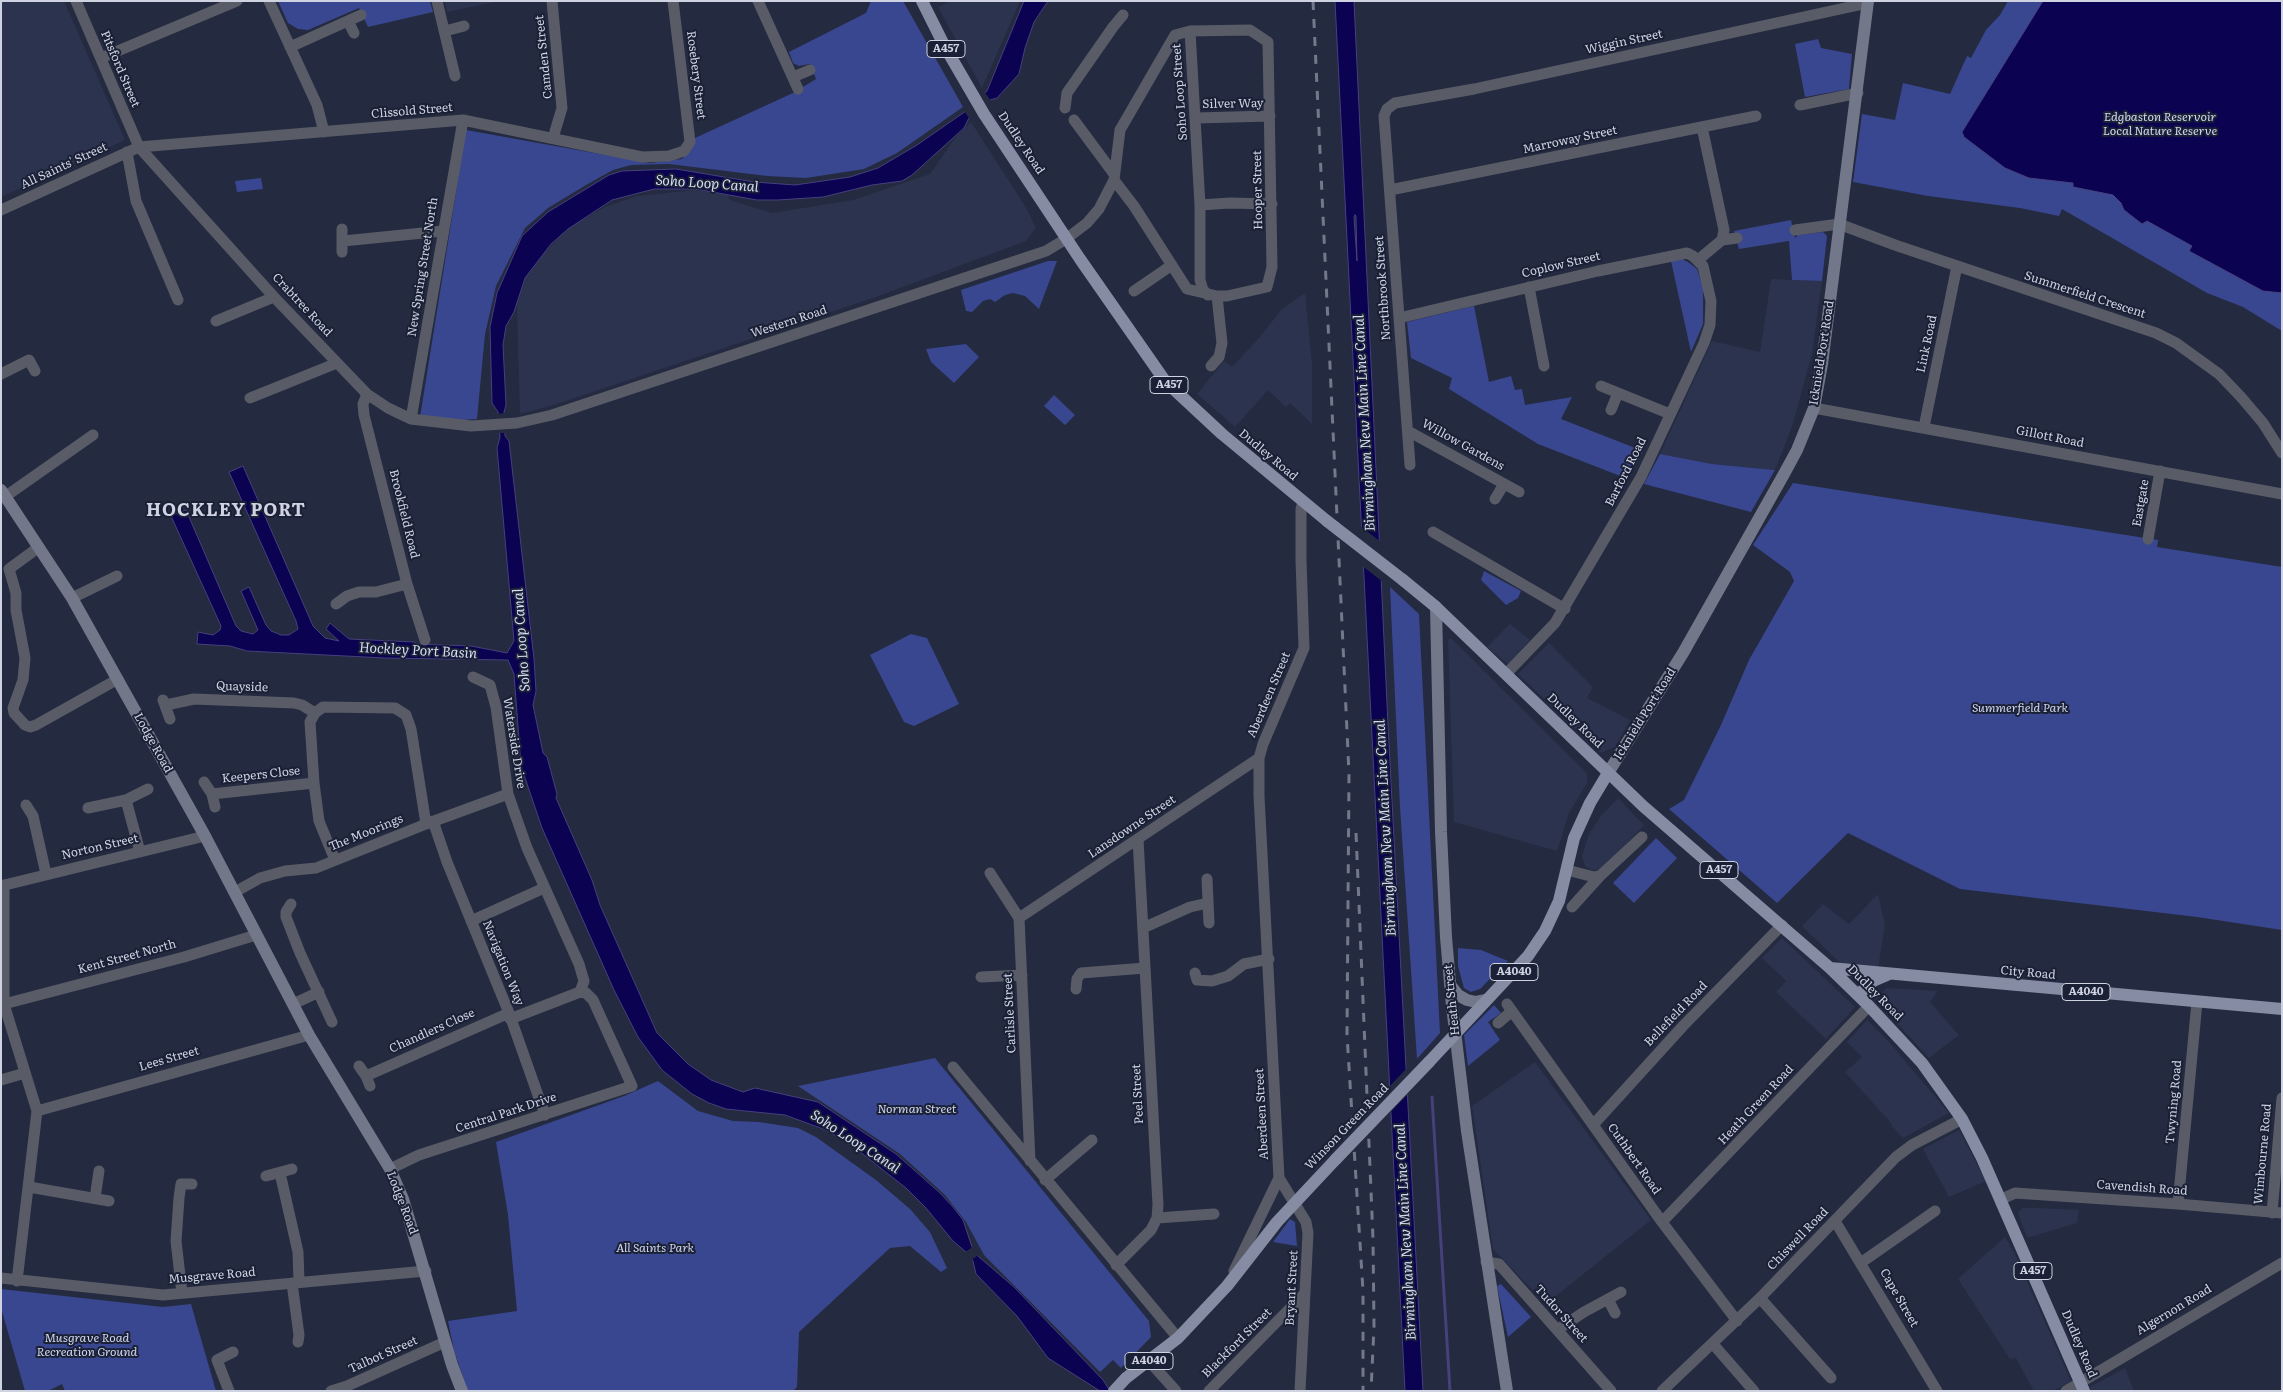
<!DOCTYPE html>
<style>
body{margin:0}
#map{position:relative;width:2283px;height:1392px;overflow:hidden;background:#242a3f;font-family:Literata,serif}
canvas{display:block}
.frame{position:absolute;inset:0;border:2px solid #ced2e1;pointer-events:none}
</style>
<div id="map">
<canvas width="2283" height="1392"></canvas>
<div class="frame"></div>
</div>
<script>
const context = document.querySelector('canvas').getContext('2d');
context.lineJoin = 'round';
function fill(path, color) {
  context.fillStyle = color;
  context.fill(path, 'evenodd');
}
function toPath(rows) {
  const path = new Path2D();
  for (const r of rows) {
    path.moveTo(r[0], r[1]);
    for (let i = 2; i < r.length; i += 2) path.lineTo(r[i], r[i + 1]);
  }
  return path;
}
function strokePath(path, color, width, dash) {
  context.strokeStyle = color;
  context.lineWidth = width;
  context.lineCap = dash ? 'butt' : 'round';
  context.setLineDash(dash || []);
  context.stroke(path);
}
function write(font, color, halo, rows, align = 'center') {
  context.font = font + ' Literata,serif';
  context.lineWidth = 4;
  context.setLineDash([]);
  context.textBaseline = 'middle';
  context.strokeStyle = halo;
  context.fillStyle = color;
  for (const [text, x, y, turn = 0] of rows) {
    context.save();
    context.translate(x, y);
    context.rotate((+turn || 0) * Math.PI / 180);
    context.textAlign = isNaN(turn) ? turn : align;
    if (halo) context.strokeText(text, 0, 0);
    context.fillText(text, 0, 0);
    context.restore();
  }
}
fill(toPath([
 [1,1,64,1,125,140,1,197],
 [445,1,500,1,447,12],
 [950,1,1020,1,982,88,938,7],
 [971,122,1025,206,1036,228,1026,241,876,297,554,405,520,414,517,305,526,277,547,250,569,228,605,207,636,196,695,190,727,194,730,200,772,213,853,200,930,174,955,138],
 [1771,279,1822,281,1812,354,1792,427,1775,470,1712,464,1660,454,1712,341,1760,352],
 [1305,293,1312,364,1312,424,1290,403,1286,407,1268,390,1235,427,1197,394,1224,361,1232,367,1258,339,1282,309],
 [1510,624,1530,640,1508,664,1487,647],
 [1451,638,1587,773,1587,783,1569,813,1557,851,1454,822,1448,640],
 [1549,643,1593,687,1587,698,1630,720,1615,747,1601,753,1518,674],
 [1618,798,1644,825,1601,871,1591,870,1585,866,1582,856,1589,834,1601,816],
 [1878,894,1885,925,1878,969,1842,965,1802,926,1823,904,1849,924],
 [1782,938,1855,1007,1826,1039,1776,992,1786,981,1762,958],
 [1887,988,1938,991,1930,1002,1959,1035,1929,1058,1875,999],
 [1867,1020,1890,1043,1949,1113,1903,1138,1892,1126,1892,1124,1845,1072,1862,1057,1847,1042],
 [1535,1062,1651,1220,1546,1304,1493,1249,1472,1106],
 [1959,1130,1986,1181,1949,1197,1923,1149],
 [2022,1208,2038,1208,2079,1210,2077,1223,2027,1238,2018,1213],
 [2005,1237,2015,1254,2071,1381,2053,1391,2034,1391,2016,1358,2010,1359,1958,1279],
 [2125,1368,2134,1391,2092,1391,2090,1387]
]), '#2b334e');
fill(toPath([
 [278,1,430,1,433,12,368,27,359,8,308,30,298,29,288,23],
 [871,1,903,1,963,107,897,153,864,169,806,178,767,176,669,164,631,165,613,170,586,185,548,208,525,228,496,286,485,334,477,419,450,421,420,417,466,130,650,163,682,159,689,151,695,138,793,93,816,79,810,64,799,66,793,63,789,52,866,13],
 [2008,1,2282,1,2282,331,2243,307,2207,293,2062,209,2059,216,2020,208,1928,196,1853,182,1862,114,1895,120,1903,83,1950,94,1967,56,1971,58,1986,30,2000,15],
 [1818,39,1821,48,1852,54,1849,89,1805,97,1795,44],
 [261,178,263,189,237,192,235,181],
 [1791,220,1795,238,1798,235,1823,232,1827,236,1822,281,1792,280,1789,241,1739,249,1734,231],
 [1682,259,1688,262,1697,269,1703,287,1703,324,1691,352,1671,261],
 [1048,261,1057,261,1039,309,1025,296,1013,293,1005,295,995,302,990,299,983,301,972,312,966,311,961,290],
 [1474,306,1489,382,1511,376,1515,390,1522,389,1525,405,1572,397,1561,419,1643,451,1628,479,1538,444,1449,389,1452,378,1411,358,1407,322],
 [966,344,979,357,954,383,931,362,926,349],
 [1054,395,1075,415,1065,425,1044,406],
 [1660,454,1712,464,1775,470,1751,512,1644,484],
 [1793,483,2158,540,2157,547,2282,567,2282,930,2197,917,1960,889,1848,833,1777,903,1669,809,1684,800,1721,725,1749,660,1794,581,1790,572,1753,545],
 [1484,571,1521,591,1518,598,1506,605,1481,580],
 [1390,587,1419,614,1440,1033,1417,1059,1400,807],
 [911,634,927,638,959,704,914,726,904,722,870,655],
 [1656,838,1677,858,1634,903,1613,883],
 [1458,948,1481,950,1508,961,1480,989,1471,992,1464,988,1458,966],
 [1494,1005,1501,1013,1488,1022,1500,1040,1468,1066,1464,1035],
 [935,1058,1149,1321,1151,1337,1121,1368,1113,1360,1100,1372,984,1255,966,1222,945,1195,900,1154,798,1086],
 [658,1081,698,1111,733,1121,759,1122,798,1128,816,1137,876,1180,910,1209,930,1232,947,1268,941,1272,910,1246,890,1248,799,1332,797,1387,793,1391,468,1391,454,1351,448,1321,517,1311,508,1215,496,1142,624,1096],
 [1290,1219,1295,1222,1297,1246,1273,1242],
 [1501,1284,1531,1317,1508,1337,1497,1286],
 [1,1289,163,1307,191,1304,216,1391,65,1391,62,1384,48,1391,25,1391,1,1308]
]), '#394790');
const water = toPath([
 [1024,1,1048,1,1034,22,1025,48,1019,74,997,98,990,100,969,118,964,128,912,175,902,181,872,185,823,197,778,200,757,200,696,189,654,189,612,200,568,229,551,244,525,278,514,312,506,326,503,345,506,405,504,412,505,436,509,441,534,659,536,691,533,705,543,753,547,757,557,794,556,798,592,880,600,905,657,1033,688,1064,711,1080,743,1092,755,1088,818,1102,896,1154,940,1193,953,1207,963,1220,972,1247,979,1257,1014,1287,1103,1380,1110,1391,1100,1391,1048,1358,1017,1316,976,1274,973,1261,966,1252,953,1241,926,1208,906,1188,854,1147,826,1130,785,1115,726,1109,709,1103,692,1094,662,1070,638,1037,614,990,542,828,521,766,514,674,508,660,385,658,247,651,230,646,197,644,198,632,213,635,220,630,221,626,171,516,186,510,236,626,241,631,253,634,258,630,241,591,249,587,266,625,271,631,281,635,289,635,298,629,296,621,229,472,243,466,313,626,325,638,339,641,326,629,330,623,349,639,414,642,417,644,471,646,507,653,514,641,497,448,500,437,498,412,492,403,490,327,497,293,522,236,548,212,609,175,622,171,676,169,754,182,795,185,850,177,878,168,917,145,966,111,987,91,1024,1],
 [1335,1,1354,1,1388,725,1423,1391,1405,1391,1335,1],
 [1355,215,1356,216,1357,261,1354,217,1355,215],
 [2043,1,2282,1,2282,293,2263,291,2189,251,2192,246,2147,221,2142,224,2124,210,2121,203,2113,195,2073,187,2073,183,2029,178,2005,168,1964,137,1962,132,2043,1]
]);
fill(water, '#0b0251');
strokePath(water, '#46407c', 1);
fill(toPath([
 [983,90,992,102,970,120,963,109],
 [507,413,508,433,497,433,495,414],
 [1359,525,1381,542,1383,582,1361,565],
 [1408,1067,1409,1093,1388,1115,1387,1089],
 [974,1246,980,1254,970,1261,964,1253]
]), '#242a3f');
strokePath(toPath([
 [1432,1097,1450,1391]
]), '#46407c', 3);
strokePath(toPath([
 [76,1,139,147,274,297,367,394,388,408,411,419,471,426,517,423,552,415,1046,251,1066,239,1087,223,1099,209,1114,180,1120,130,1175,35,1190,31,1250,30,1268,42,1272,267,1267,287,1227,296,1217,296,1187,289,1134,206,1114,180],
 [269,1,317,105,324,132],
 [437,1,455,76],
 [552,1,562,108,553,138],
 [758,1,798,89],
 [348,21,354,33],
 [445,31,464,26],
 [1190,31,1200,205,1200,280,1203,290,1208,295],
 [290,47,361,15],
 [101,58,237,1],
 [793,77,810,70],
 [1800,105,1858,93],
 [1065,108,1067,93,1113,27,1123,15],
 [1196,118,1270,116],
 [1074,120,1114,174],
 [127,152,136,201,178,300],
 [1390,190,1756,116],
 [1200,205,1230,203,1272,204],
 [1,210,139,147,463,120,642,157,669,156,684,151,690,142,673,1],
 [342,229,342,252],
 [1795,230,1839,224,1895,245,2156,333,2176,343,2219,374,2241,397,2263,423,2282,453],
 [1722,240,1737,238],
 [343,241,443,231],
 [1698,260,1722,240,1724,230,1702,127],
 [1529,287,1544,366],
 [1134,291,1172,265],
 [1399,318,1598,271,1687,253,1693,256,1703,266,1711,301,1710,325,1704,343,1641,477,1555,623,1506,674],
 [216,321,274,297],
 [1211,366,1219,357,1222,343,1217,296],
 [1,374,29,360,35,371],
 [1601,386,1670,414],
 [367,394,363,404,364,415,407,584,425,640],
 [250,398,337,363],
 [1814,408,2282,494],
 [1611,410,1618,393],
 [411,419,463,120],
 [1924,427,1957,266],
 [1408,431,1519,492],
 [1410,465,1384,116,1387,109,1395,103,1474,89,1868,3],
 [6,496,93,435],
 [1495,499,1504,484],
 [1433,532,1565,609],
 [2148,539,2160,471],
 [39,547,9,569,16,593,16,610,25,658,23,680,13,708,14,713,25,725,30,727,36,725,118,679],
 [72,598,117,576],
 [336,604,347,596,359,592,376,592,407,584],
 [473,677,490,685,496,707,508,794,527,848,579,964,584,981,580,992],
 [163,700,170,719],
 [166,705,194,699,294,703,302,705,315,713],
 [204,782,212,794,215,807],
 [212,794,314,783],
 [126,800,140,852],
 [26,805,33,816,46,874],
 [88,808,126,800,148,789],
 [433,821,447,862,509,1013,545,1115],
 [335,860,319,821,314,783,310,722,315,713,323,707,395,708,406,715,411,729,426,824],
 [1567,870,1594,877,1600,876],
 [990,873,1019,918,1030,1161],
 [1207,879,1209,923],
 [4,885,4,1004,37,1111,17,1281],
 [1,886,205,836],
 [235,892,260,878,285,871,316,868,426,824,508,794],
 [291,904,286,912,286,917,300,953,332,1022],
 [1572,907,1600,876,1642,837],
 [1019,918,1259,758],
 [471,921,544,888],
 [1143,928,1190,907,1208,903],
 [1195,973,1197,980,1212,981,1228,976,1244,964,1269,959],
 [981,977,1022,975],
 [1076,989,1077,979,1081,973,1145,968],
 [4,1004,184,957,256,935],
 [293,1004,319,992],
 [1507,1004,1662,1222,1737,1321],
 [1498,1023,1512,1011],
 [359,1066,366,1076,370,1086],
 [953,1067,1178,1338],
 [366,1076,509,1013],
 [1,1080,25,1073],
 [37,1111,309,1035],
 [1593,1125,1683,1026,1782,925],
 [390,1169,419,1155,632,1086,593,1000,586,993,580,992,510,1019],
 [280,1173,298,1252,299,1282],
 [266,1176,292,1169],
 [1045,1180,1092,1140],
 [29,1187,109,1201],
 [95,1198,99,1171],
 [2002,1199,2015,1193,2178,1204,2282,1213],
 [2178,1204,2197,1002],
 [2272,1213,2282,1098],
 [1157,1218,1214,1214],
 [1835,1221,1937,1391],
 [1662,1222,1869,1006],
 [1486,1262,1499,1264,1611,1391],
 [1862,1262,1935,1211],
 [1116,1265,1151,1230,1157,1218,1158,1205,1138,839],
 [1234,1271,1279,1178],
 [1,1278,163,1295,426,1271],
 [292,1283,299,1335,298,1342],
 [182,1293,176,1241,179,1198,181,1184,192,1184],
 [1760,1298,1831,1378],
 [1608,1299,1615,1313],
 [1557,1330,1584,1312,1621,1292],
 [1713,1344,1754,1391],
 [1149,1361,1176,1391],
 [229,1391,217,1360,233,1352],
 [331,1391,347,1386,445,1342],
 [1209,1391,1305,1293],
 [1300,1391,1308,1233,1306,1222,1279,1178,1259,796,1259,758,1263,744,1304,648,1301,560,1301,509,1303,502],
 [1662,1391,1760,1298,1896,1157,1912,1145,1962,1119],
 [2066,1391,2282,1263]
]), '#595c67', 11);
strokePath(toPath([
 [1,490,72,598,205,836,309,1035,390,1169,403,1199,452,1365,462,1391],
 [1436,607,1441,832,1446,937,1452,1006,1467,1131,1507,1391],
 [1608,773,1683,653,1784,474,1797,450,1814,408,1822,364,1868,1],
 [1451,986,1458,995,1467,1000,1476,1002,1486,1000]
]), '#727789', 12);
strokePath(toPath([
 [922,1,945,47,984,114,1080,259,1165,381,1222,434,1327,521],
 [1403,580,1436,607,1643,806,1830,968,1869,1006,1922,1063,1962,1119,1982,1158,2084,1391],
 [1830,968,2282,1009],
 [1858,995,1873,981,1887,975],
 [1429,1062,1528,956,1545,931,1559,901,1574,838,1590,803,1608,773],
 [1114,1391,1126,1378,1178,1338,1227,1286,1277,1222,1336,1159]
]), '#868ca3', 12);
strokePath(toPath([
 [1313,1,1349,774,1347,1035,1363,1291,1363,1391],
 [1356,833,1373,1239,1374,1327,1371,1391]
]), '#73788b', 3, [9, 9]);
strokePath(toPath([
 [1327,521,1403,580],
 [1336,1159,1429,1062]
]), '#868ca3', 12);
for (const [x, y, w] of [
 [946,49,38],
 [1169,385,38],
 [1719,870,38],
 [1514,972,48],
 [2086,992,48],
 [2033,1271,38],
 [1149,1361,48]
]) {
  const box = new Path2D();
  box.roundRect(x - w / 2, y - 8.5, w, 17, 4);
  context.fillStyle = '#1a2035';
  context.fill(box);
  strokePath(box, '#ced2e1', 1);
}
write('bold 11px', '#ced2e1', null, [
 ["A457",946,49],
 ["A457",1169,385],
 ["A457",1719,870],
 ["A4040",1514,972],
 ["A4040",2086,992],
 ["A457",2033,1271],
 ["A4040",1149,1361]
]);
write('12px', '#ced2e1', '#1a2035', [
 ["Wiggin Street",1624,42,-12],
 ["Camden Street",544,57,-96],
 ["Pitsford Street",120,69,67],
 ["Rosebery Street",696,75,83],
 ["Soho Loop Street",1180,92,-94],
 ["Silver Way",1233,104,-1],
 ["Clissold Street",412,111,-5],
 ["Marroway Street",1570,140,-12],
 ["Dudley Road",1021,143,56],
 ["All Saints' Street",64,166,-25],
 ["Hooper Street",1258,190,-91],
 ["Coplow Street",1561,265,-13],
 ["New Spring Street North",423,267,-81],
 ["Northbrook Street",1383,288,-94],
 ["Summerfield Crescent",2085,295,18],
 ["Crabtree Road",302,305,47],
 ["Western Road",789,322,-18],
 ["Link Road",1927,344,-78],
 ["Icknield Port Road",1822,353,-81],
 ["Gillott Road",2050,437,11],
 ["Willow Gardens",1463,445,29],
 ["Dudley Road",1268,455,40],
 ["Barford Road",1626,472,-63],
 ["Eastgate",2141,503,-80],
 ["Brookfield Road",404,514,76],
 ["Quayside",242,687,2],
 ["Aberdeen Street",1269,695,-67],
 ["Icknield Port Road",1645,714,-58],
 ["Dudley Road",1575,721,44],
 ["Lodge Road",153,743,61],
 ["Waterside Drive",514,743,81],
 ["Keepers Close",261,775,-6],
 ["Lansdowne Street",1132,827,-34],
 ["The Moorings",366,833,-22],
 ["Norton Street",100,847,-13],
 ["Kent Street North",127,957,-15],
 ["Navigation Way",503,963,68],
 ["City Road",2028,973,5],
 ["Dudley Road",1875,993,45],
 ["Heath Street",1452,1000,-96],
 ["Carlisle Street",1010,1013,-93],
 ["Bellefield Road",1676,1014,-46],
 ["Chandlers Close",432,1031,-24],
 ["Lees Street",169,1059,-16],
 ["Peel Street",1138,1094,-93],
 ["Twyning Road",2174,1102,-85],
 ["Heath Green Road",1756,1105,-47],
 ["Central Park Drive",506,1113,-18],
 ["Aberdeen Street",1262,1114,-93],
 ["Winson Green Road",1347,1127,-46],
 ["Wimbourne Road",2263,1154,-85],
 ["Cuthbert Road",1634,1159,55],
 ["Cavendish Road",2142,1188,4],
 ["Lodge Road",402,1203,69],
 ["Chiswell Road",1798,1239,-46],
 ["Musgrave Road",212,1276,-5],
 ["Bryant Street",1292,1288,-87],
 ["Cape Street",1899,1298,60],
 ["Algernon Road",2174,1310,-31],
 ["Tudor Street",1561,1314,48],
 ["Blackford Street",1237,1343,-45],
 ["Dudley Road",2079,1344,67],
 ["Talbot Street",383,1355,-24]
]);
write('italic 12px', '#cfd6ed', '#1a2035', [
 ["Edgbaston Reservoir",2160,117],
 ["Local Nature Reserve",2160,131],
 ["Summerfield Park",2020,708],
 ["Norman Street",917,1109],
 ["All Saints Park",655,1248],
 ["Musgrave Road",87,1338],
 ["Recreation Ground",87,1352]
]);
write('italic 14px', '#d5dcf2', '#1a2035', [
 ["Soho Loop Canal",707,184,4],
 ["Birmingham New Main Line Canal",1365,423,-93],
 ["Soho Loop Canal",522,640,-94],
 ["Hockley Port Basin",418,651,3],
 ["Birmingham New Main Line Canal",1386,828,-93],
 ["Soho Loop Canal",855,1142,33],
 ["Birmingham New Main Line Canal",1406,1232,-93]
]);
context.letterSpacing = '1px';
write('bold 18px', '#ced2e1', '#1a2035', [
 ["HOCKLEY PORT",226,511]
]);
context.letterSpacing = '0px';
</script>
